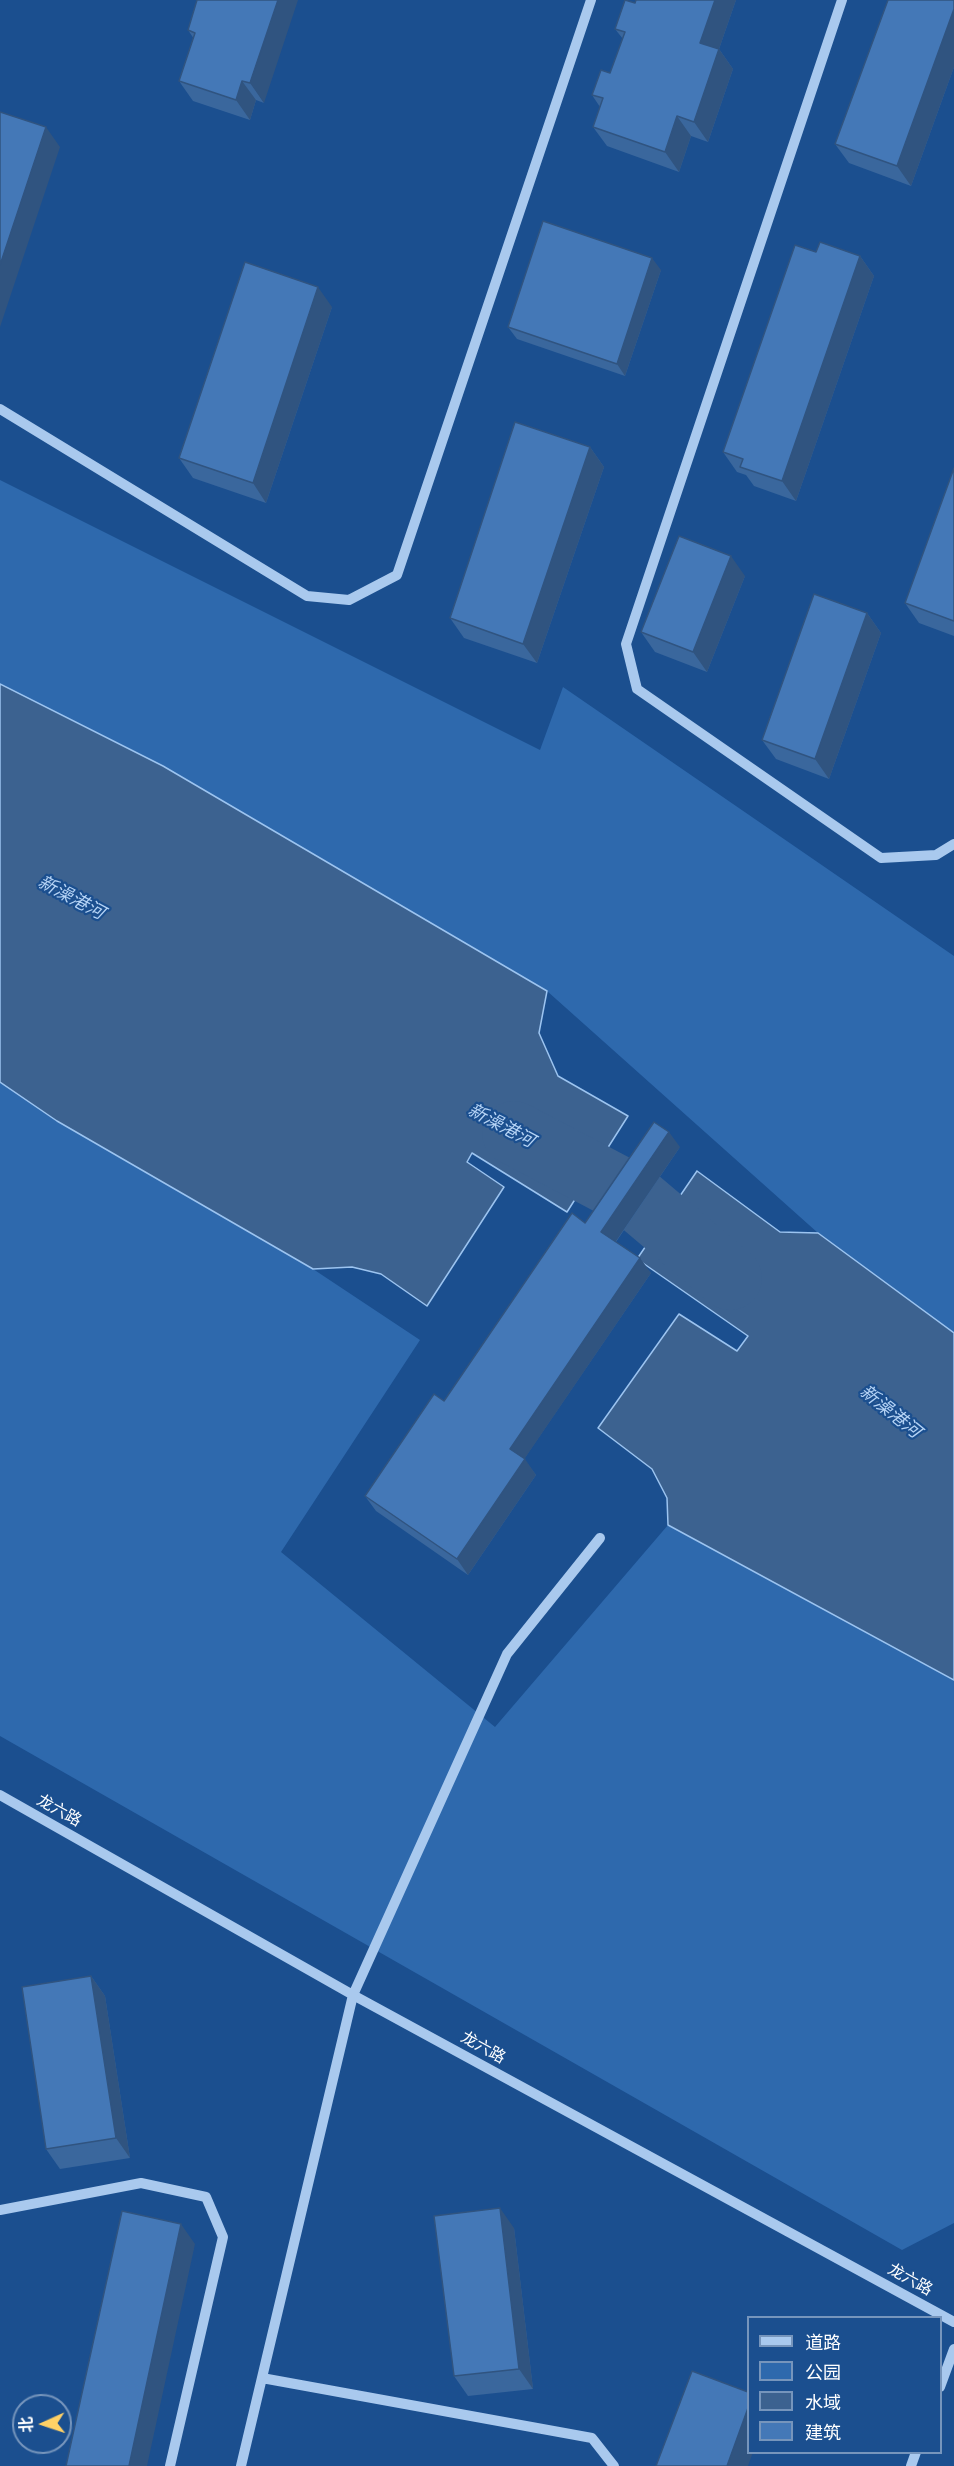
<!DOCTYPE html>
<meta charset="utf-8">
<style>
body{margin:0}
#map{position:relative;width:954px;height:2466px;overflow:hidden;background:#1b4f8f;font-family:"Open Sans","Noto Sans SC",sans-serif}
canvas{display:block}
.legend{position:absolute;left:747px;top:2316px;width:195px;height:138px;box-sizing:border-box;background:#1b4f8f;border:2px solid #7695bc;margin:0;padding:8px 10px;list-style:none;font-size:18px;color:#fff}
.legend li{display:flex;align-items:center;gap:12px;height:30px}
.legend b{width:30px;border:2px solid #7695bc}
.north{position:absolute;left:12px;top:2394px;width:60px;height:60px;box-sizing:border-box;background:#1b4f8f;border:2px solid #7695bc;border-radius:50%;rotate:267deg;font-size:16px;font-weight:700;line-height:24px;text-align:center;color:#fff}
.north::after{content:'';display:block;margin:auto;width:21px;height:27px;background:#ffd166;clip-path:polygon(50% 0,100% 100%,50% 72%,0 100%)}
</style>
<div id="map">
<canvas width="954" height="2466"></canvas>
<ul class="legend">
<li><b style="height:8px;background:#a9c9ee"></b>道路</li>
<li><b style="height:16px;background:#2e69ad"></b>公园</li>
<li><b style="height:16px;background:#3c6290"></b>水域</li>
<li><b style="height:16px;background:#4478b7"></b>建筑</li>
</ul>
<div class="north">北</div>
</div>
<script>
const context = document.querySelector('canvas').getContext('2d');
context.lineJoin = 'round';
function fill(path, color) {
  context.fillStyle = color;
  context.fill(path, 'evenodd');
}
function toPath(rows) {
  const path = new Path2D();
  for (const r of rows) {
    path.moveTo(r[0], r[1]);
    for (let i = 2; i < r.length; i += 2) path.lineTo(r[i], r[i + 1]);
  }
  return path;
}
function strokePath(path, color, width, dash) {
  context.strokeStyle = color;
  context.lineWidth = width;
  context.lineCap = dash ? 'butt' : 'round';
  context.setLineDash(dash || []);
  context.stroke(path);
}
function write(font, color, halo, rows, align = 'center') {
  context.font = font + ' "Open Sans","Noto Sans SC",sans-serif';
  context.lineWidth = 4.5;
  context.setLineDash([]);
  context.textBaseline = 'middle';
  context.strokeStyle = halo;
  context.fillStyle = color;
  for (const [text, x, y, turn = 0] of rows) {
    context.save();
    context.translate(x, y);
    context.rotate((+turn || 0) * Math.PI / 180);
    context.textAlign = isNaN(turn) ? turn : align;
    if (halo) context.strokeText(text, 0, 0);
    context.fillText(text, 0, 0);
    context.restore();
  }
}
fill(toPath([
 [0,480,540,750,563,687,954,956,954,1333,818,1233,547,991,163,766,0,684],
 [0,1082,57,1121,313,1269,420,1340,281,1552,495,1727,668,1525,954,1680,954,2223,902,2250,0,1736]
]), '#2e69ad');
const water = toPath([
 [0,684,163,766,547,991,539,1033,558,1076,628,1116,567,1212,472,1153,467,1162,504,1187,427,1306,381,1274,352,1267,313,1269,57,1121,0,1082,0,684],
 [697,1171,780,1232,818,1233,954,1333,954,1680,668,1525,667,1498,652,1469,598,1428,679,1314,737,1351,748,1336,637,1259,697,1171]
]);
fill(water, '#3c6290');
strokePath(water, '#9cc4f0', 1.5);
strokePath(toPath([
 [514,1133,632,1195,730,1278]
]), '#3c6290', 64);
strokePath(toPath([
 [842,0,626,644,637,689,881,858,936,855,954,844],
 [0,409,307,596,349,600,397,575,591,0],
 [0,1795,353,1995,954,2322],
 [0,2210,141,2183,206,2197,223,2237,170,2466],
 [262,2378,592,2438,614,2466],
 [940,2387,954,2349],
 [241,2466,353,1995,507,1654,600,1538],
 [911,2466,916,2452]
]), '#a9c9ee', 10);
fill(toPath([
 [197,0,264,103,256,100,250,120,193,101,179,81,194,39,188,30],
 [636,0,736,0,719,49,733,69,708,142,691,136,679,172,607,146,593,127,600,107,592,95,610,73,623,39,615,29,635,3],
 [954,0,954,67,911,186,849,163,835,144],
 [816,252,860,256,874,276,796,501,754,486,746,475,737,472,723,452],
 [661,270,625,376,517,339,508,327],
 [332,307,266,503,193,478,179,458],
 [590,447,604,467,537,663,464,638,450,618],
 [954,468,954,636,919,623,905,603],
 [745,576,707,672,655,652,641,632],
 [867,613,881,633,829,779,776,759,762,740],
 [680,1147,616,1242,651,1273,524,1459,536,1475,468,1575,376,1511,365,1496,444,1401,585,1223],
 [91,1976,105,1996,130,2158,60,2169,46,2149],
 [514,2228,533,2389,468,2396,454,2376]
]), '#3a679d');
fill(toPath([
 [278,0,298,0,264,103,250,83],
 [715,0,736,0,719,49,733,69,708,142,694,122,700,43],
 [954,9,954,67,911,186,897,166],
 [242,81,256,100,250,120,236,100],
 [677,116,691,136,679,172,665,152],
 [46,127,60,147,0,327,0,265],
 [860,256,874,276,796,501,782,481],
 [652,258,661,270,625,376,617,364],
 [318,287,332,307,266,503,253,483],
 [590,447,604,467,537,663,523,644],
 [731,556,745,576,707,672,693,652],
 [867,613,881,633,829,779,815,759],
 [669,1132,680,1147,612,1247,601,1232],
 [640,1258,651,1273,521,1464,510,1449],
 [525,1459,536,1475,468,1575,457,1559],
 [91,1976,105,1996,130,2158,116,2138],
 [500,2208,514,2228,533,2389,519,2369],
 [181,2224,195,2244,147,2466,129,2466],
 [748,2408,748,2452,753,2452,748,2466,727,2466]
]), '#305480');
const building = toPath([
 [197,0,278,0,250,83,242,81,236,100,179,81,195,33,188,30,197,0],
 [625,0,635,3,636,0,715,0,700,43,719,49,694,122,677,116,665,152,593,127,603,98,592,95,601,70,610,73,625,32,615,29,625,0],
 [888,0,954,0,954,9,897,166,835,144,888,0],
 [0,112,46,127,0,265,0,112],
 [543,221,652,258,617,364,508,327,543,221],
 [820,242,860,256,782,481,740,467,743,459,723,452,795,245,816,252,820,242],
 [245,262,318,287,253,483,179,458,245,262],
 [515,422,590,447,523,644,450,618,515,422],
 [954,468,954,621,905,603,954,468],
 [679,536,731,556,693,652,641,632,679,536],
 [814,594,867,613,815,759,762,740,814,594],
 [654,1122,669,1132,601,1232,640,1258,510,1449,525,1459,457,1559,365,1496,434,1394,444,1401,572,1213,585,1223,654,1122],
 [91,1976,116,2138,46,2149,22,1987,91,1976],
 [500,2208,519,2369,454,2376,434,2216,500,2208],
 [122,2211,181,2224,129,2466,66,2466,122,2211],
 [692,2371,748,2392,748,2408,727,2466,656,2466,692,2371]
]);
fill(building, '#4478b7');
strokePath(building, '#305480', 1.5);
write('16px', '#fff', '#1b4f8f', [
 ["龙六路",59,1811,29],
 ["龙六路",483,2048,29],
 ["龙六路",910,2280,29]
]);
write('italic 18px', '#b5d3f5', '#1b4f8f', [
 ["新澡港河",71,898,28],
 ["新澡港河",501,1126,28],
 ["新澡港河",890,1412,39]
]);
</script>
